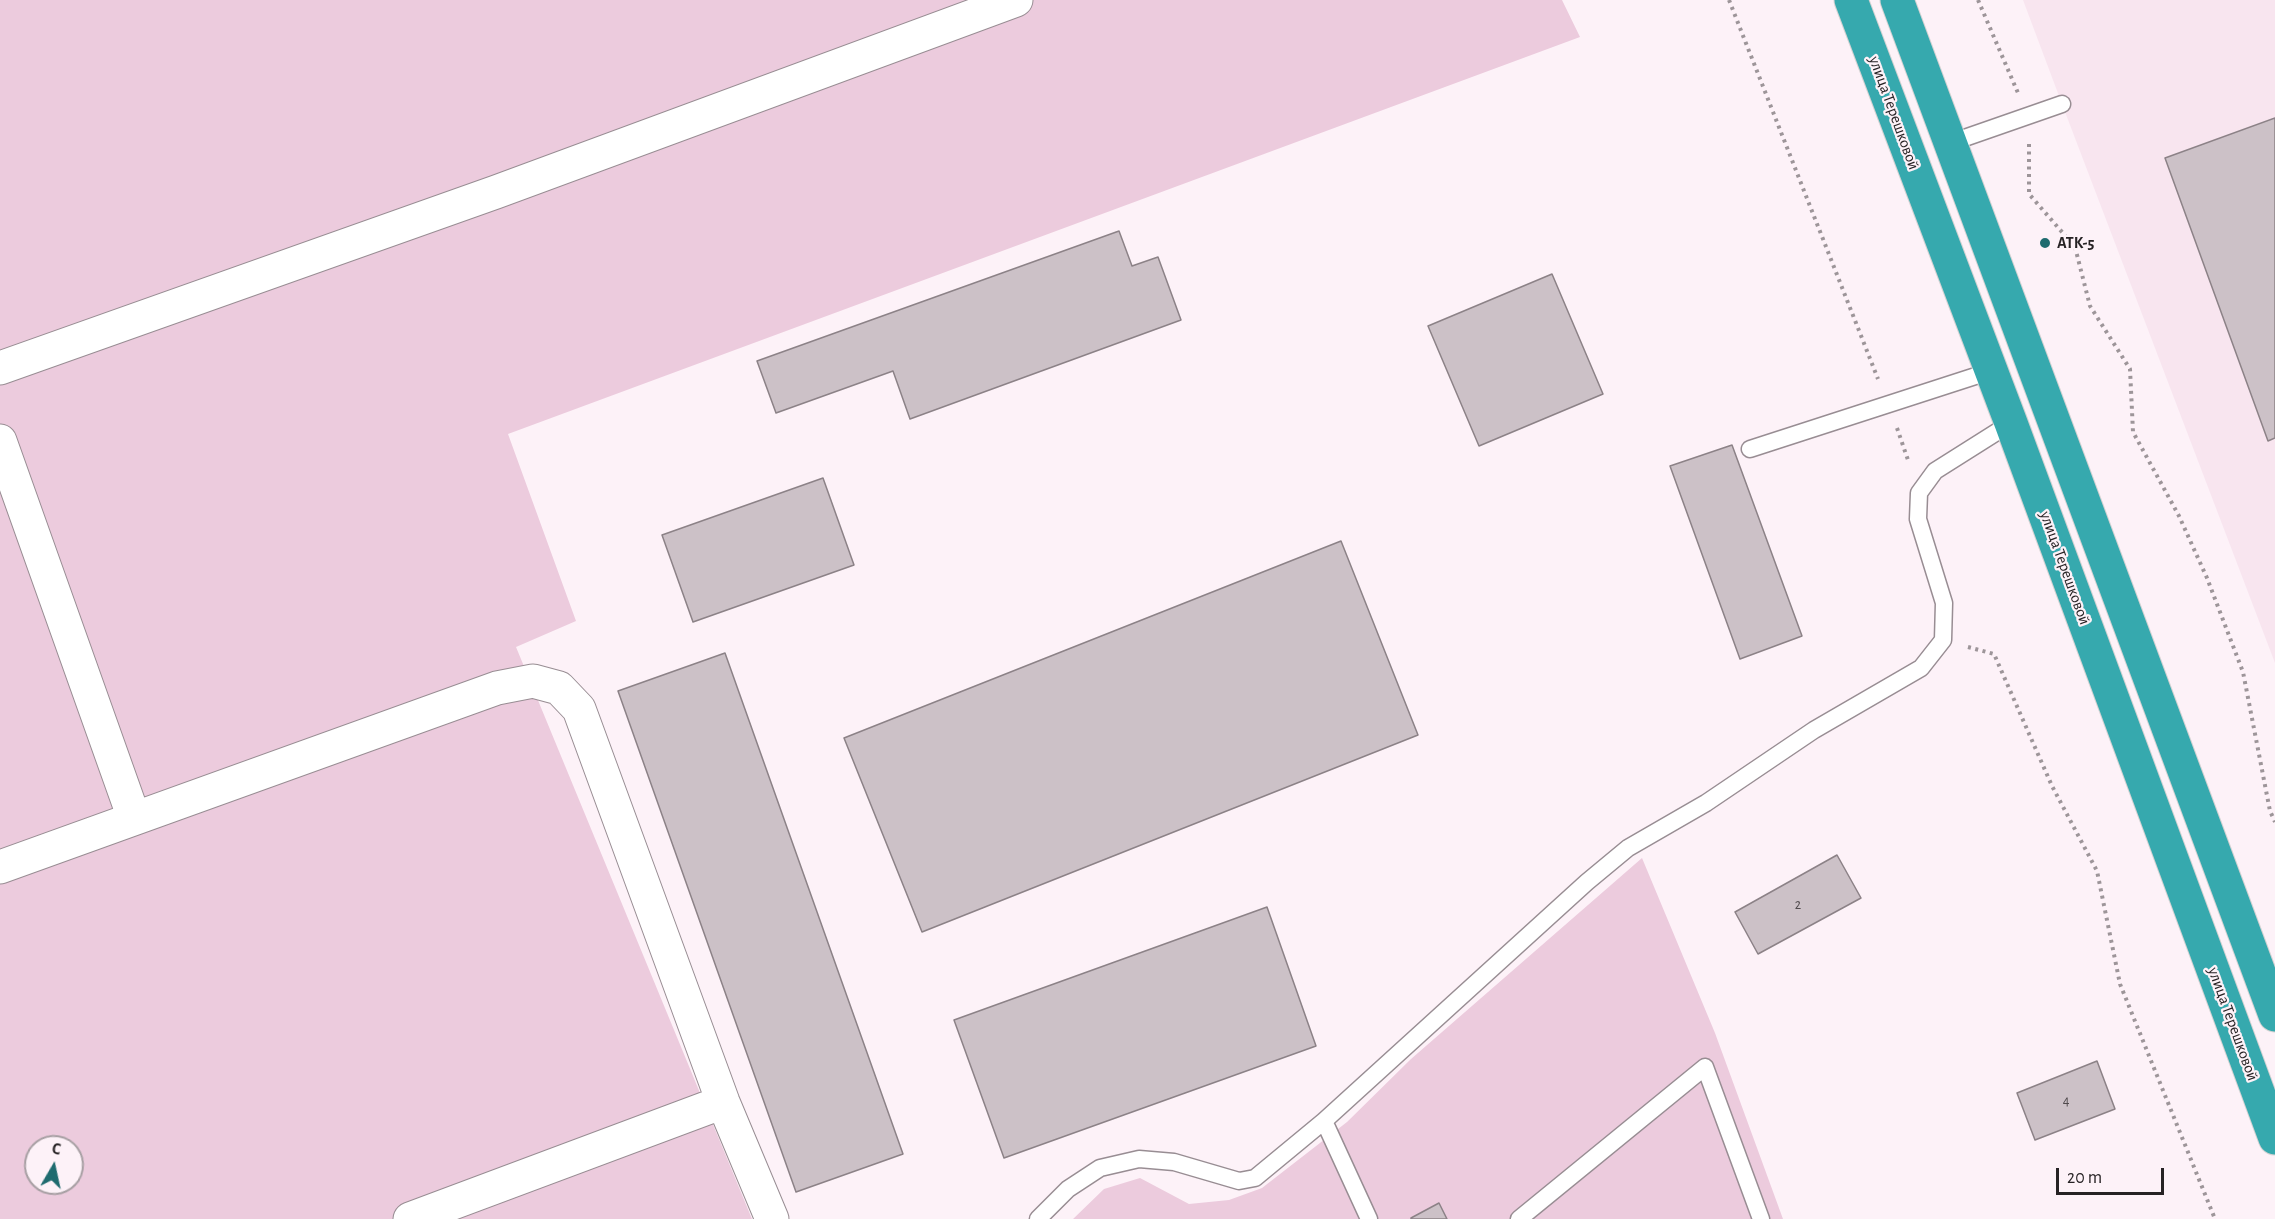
<!DOCTYPE html>
<meta charset="utf-8">
<style>
body{margin:0}
#map{position:relative;width:2275px;height:1219px;overflow:hidden;background:#fdf2f8;font-family:"Alegreya Sans",sans-serif}
canvas{display:block}
.north{position:absolute;left:24px;top:1135px;width:60px;height:60px;box-sizing:border-box;background:#fdf2f8;border:2px solid #a79fa3;border-radius:50%;rotate:9deg;font-size:16px;font-weight:700;line-height:24px;text-align:center;color:#262224}
.north::after{content:'';display:block;margin:auto;width:21px;height:27px;background:#1f6b6f;clip-path:polygon(50% 0,100% 100%,50% 72%,0 100%)}
.scale{position:absolute;left:2056px;top:1168px;width:108px;height:27px;box-sizing:border-box;border:3px solid #262224;border-top:0;padding-left:8px;font-size:18px;line-height:21px;white-space:nowrap;color:#262224;-webkit-text-stroke:4px #fdf2f8;paint-order:stroke}
</style>
<div id="map">
<canvas width="2275" height="1219"></canvas>
<div class="north">С</div>
<div class="scale">20 m</div>
</div>
<script>
const context = document.querySelector('canvas').getContext('2d');
context.lineJoin = 'round';
function fill(path, color) {
  context.fillStyle = color;
  context.fill(path, 'evenodd');
}
function toPath(rows) {
  const path = new Path2D();
  for (const r of rows) {
    path.moveTo(r[0], r[1]);
    for (let i = 2; i < r.length; i += 2) path.lineTo(r[i], r[i + 1]);
  }
  return path;
}
function strokePath(path, color, width, dash) {
  context.strokeStyle = color;
  context.lineWidth = width;
  context.lineCap = dash ? 'butt' : 'round';
  context.setLineDash(dash || []);
  context.stroke(path);
}
function write(font, color, halo, rows, align = 'center') {
  context.font = font + ' "Alegreya Sans",sans-serif';
  context.lineWidth = 4.5;
  context.setLineDash([]);
  context.textBaseline = 'middle';
  context.strokeStyle = halo;
  context.fillStyle = color;
  for (const [text, x, y, turn = 0] of rows) {
    context.save();
    context.translate(x, y);
    context.rotate((+turn || 0) * Math.PI / 180);
    context.textAlign = isNaN(turn) ? turn : align;
    if (halo) context.strokeText(text, 0, 0);
    context.fillText(text, 0, 0);
    context.restore();
  }
}
fill(toPath([
 [2023,0,2275,0,2275,663,2062,104]
]), '#f8e5ef');
fill(toPath([
 [0,0,1562,0,1580,37,508,434,576,621,516,647,752,1219,0,1219],
 [36,1147,72,1147,72,1183,36,1183],
 [1642,858,1715,1033,1783,1219,1073,1219,1104,1189,1140,1178,1189,1204,1229,1200,1262,1188,1347,1122,1411,1059]
]), '#eccbdd');
const building = toPath([
 [2275,118,2275,438,2268,441,2165,158,2275,118],
 [1119,231,1132,266,1158,257,1181,320,910,419,893,371,776,413,757,361,1119,231],
 [1552,274,1603,394,1479,446,1428,326,1552,274],
 [1732,445,1802,636,1740,659,1670,466,1732,445],
 [823,478,854,565,693,622,662,535,823,478],
 [1341,541,1418,735,922,932,844,738,1341,541],
 [725,653,903,1154,796,1192,618,691,725,653],
 [1837,855,1861,898,1758,954,1735,912,1837,855],
 [1267,907,1316,1046,1004,1158,954,1020,1267,907],
 [2097,1061,2115,1109,2035,1140,2017,1093,2097,1061],
 [1439,1203,1447,1219,1411,1219,1411,1218,1439,1203]
]);
fill(building, '#ccc1c7');
strokePath(building, '#8c8287', 1.5);
const lane = toPath([
 [1950,143,2062,104],
 [1750,449,1991,371],
 [1324,1121,1369,1219],
 [1038,1219,1068,1189,1100,1168,1139,1159,1174,1162,1239,1181,1255,1178,1324,1121,1587,882,1628,848,1706,803,1814,730,1921,668,1943,640,1944,603,1918,519,1919,493,1935,471,2011,423],
 [1519,1219,1705,1067,1761,1219]
]);
const street = toPath([
 [0,368,496,192,1016,0],
 [0,441,134,818],
 [0,867,497,688,533,681,559,688,579,709,723,1102,772,1219],
 [410,1219,723,1102]
]);
const highway = toPath([
 [1851,0,2011,423,2275,1138],
 [1897,0,2275,1015]
]);
strokePath(lane, '#988d93', 19);
strokePath(street, '#988d93', 35);
strokePath(highway, '#d4d3d3', 35);
strokePath(toPath([
 [1729,0,1878,379],
 [1978,0,2018,93],
 [2029,144,2029,194,2075,247,2090,306,2130,369,2133,432,2179,516,2207,578,2243,672,2270,811,2275,822],
 [1897,428,1909,463],
 [1968,647,1994,654,2052,786,2097,871,2120,984,2215,1219]
]), '#9d9599', 4, [3, 4.5]);
strokePath(lane, '#fff', 16);
strokePath(street, '#fff', 33);
strokePath(highway, '#36a9ae', 33);
for (const [x, y, r, color] of [
 [2045,243,6,"#1f6b6f"]
]) {
  const dot = new Path2D();
  dot.arc(x, y, r, 0, 2 * Math.PI);
  context.fillStyle = color;
  context.fill(dot);
  strokePath(dot, '#fdf2f8', 2);
}
write('14px', '#504a4d', null, [
 ["2",1798,905],
 ["4",2066,1101]
]);
write('16px', '#262224', '#fdf2f8', [
 ["улица Терешковой",1894,113,70],
 ["улица Терешковой",2065,568,70],
 ["улица Терешковой",2233,1024,70]
]);
write('bold 16px', '#262224', '#fdf2f8', [
 ["АТК-5",2057,243]
], 'left');
</script>
